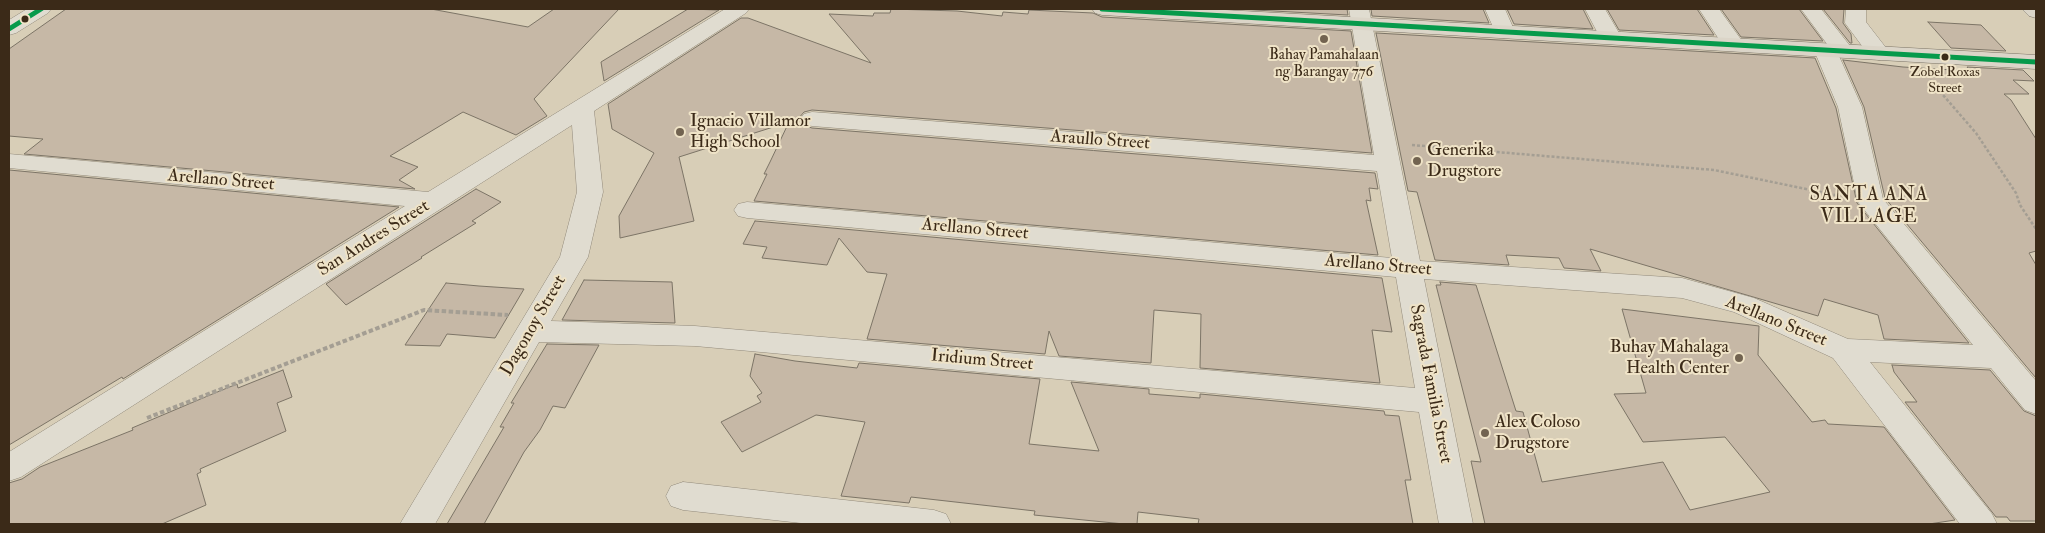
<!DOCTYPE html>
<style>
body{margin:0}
#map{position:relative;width:2045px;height:533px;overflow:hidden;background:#d8ceb7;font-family:"IM FELL Double Pica",serif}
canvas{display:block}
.frame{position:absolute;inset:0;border:10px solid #3b2a18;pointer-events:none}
</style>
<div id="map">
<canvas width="2045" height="533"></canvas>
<div class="frame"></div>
</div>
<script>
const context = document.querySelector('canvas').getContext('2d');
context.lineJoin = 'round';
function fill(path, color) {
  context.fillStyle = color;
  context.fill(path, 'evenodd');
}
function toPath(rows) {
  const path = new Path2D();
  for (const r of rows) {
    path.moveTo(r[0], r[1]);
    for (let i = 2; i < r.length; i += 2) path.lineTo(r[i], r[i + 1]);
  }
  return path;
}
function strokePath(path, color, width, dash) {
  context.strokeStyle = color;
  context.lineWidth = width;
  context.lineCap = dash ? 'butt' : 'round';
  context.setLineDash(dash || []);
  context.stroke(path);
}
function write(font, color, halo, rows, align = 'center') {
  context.font = font + ' "IM FELL Double Pica",serif';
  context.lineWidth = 4;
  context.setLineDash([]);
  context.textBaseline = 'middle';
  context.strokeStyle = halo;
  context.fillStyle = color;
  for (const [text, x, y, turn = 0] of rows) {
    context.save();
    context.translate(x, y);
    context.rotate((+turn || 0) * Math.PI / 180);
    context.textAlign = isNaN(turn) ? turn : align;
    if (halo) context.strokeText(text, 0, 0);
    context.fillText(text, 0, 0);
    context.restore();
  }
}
const building = toPath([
 [66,9,431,9,528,27,554,9,619,9,534,99,547,116,516,135,463,112,390,156,418,167,399,180,415,189,24,154,43,139,9,136,9,49,66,9],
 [688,9,719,10,604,81,601,62,688,9],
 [891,9,957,11,1002,16,1003,12,1028,14,1029,10,1093,13,1102,17,1351,31,1372,153,812,110,804,112,798,119,803,125,812,128,1375,173,1378,189,1369,188,1371,201,1366,200,1378,255,754,201,767,174,764,174,770,162,789,122,679,157,694,221,620,238,619,216,654,153,612,129,608,104,741,18,748,18,871,63,829,14,873,16,874,13,890,13,891,9],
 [1236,9,1347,9,1348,15,1236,9],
 [1371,9,1483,9,1489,23,1372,16,1371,9],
 [1507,9,1583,9,1593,29,1514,24,1507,9],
 [1607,9,1697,9,1714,35,1619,30,1607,9],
 [1721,9,1799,9,1823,41,1741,37,1721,9],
 [1823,9,1844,9,1843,23,1851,34,1852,43,1850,43,1823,9],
 [1928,22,1981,25,2006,51,1951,48,1928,22],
 [1376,33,1815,58,1836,108,1857,203,1969,343,1884,339,1878,315,1824,299,1818,316,1590,249,1601,271,1564,268,1559,258,1506,255,1509,265,1435,260,1417,192,1408,191,1376,33],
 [1843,60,1903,67,1970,71,1967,67,2023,70,2034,81,2013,80,2029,94,2004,94,2011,100,2036,139,2036,251,2029,253,2036,265,2036,378,1885,198,1864,107,1843,60],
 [9,170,399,207,123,379,122,377,9,445,9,170],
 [476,189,501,202,472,221,476,223,421,257,422,258,346,305,326,284,476,189],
 [755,221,1382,278,1392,332,1372,330,1380,383,1200,368,1201,314,1154,310,1151,363,1059,356,1049,331,1045,354,867,339,887,274,867,272,839,238,827,265,762,258,767,247,743,244,755,221],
 [584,280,672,282,675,323,562,320,584,280],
 [1440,282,1476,285,1516,411,1523,412,1542,482,1663,462,1690,510,1770,492,1725,437,1643,442,1614,394,1646,393,1622,309,1759,326,1758,355,1812,422,1825,420,1828,424,1884,427,1955,520,1929,524,1485,524,1471,461,1481,462,1436,285,1441,285,1440,282],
 [446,283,479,286,524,289,495,338,447,334,440,346,405,345,446,283],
 [547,344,599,345,565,408,553,406,540,430,524,452,484,524,447,524,504,427,500,427,514,403,511,403,547,344],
 [755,354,795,361,857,368,859,363,1040,379,1029,444,1099,451,1071,382,1149,389,1149,394,1200,398,1200,394,1384,411,1385,415,1399,416,1411,480,1405,480,1413,524,1198,524,1199,519,1138,512,1137,524,1124,524,1034,515,1035,511,911,497,909,503,841,496,865,422,816,415,742,452,721,422,761,402,757,396,762,393,750,376,755,354],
 [1892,365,1990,370,2024,411,2036,416,2036,521,2010,521,2007,517,1996,517,1905,402,1917,402,1894,372,1892,365],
 [283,370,292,397,277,403,286,431,200,469,201,472,197,474,206,505,162,524,9,524,9,483,22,479,40,467,133,430,132,428,210,395,237,384,238,388,283,370]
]);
fill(building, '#c6b8a6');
strokePath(building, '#7c7466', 1);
const minor = toPath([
 [27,9,51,9,48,13,16,33,9,35,9,20,27,9],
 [725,9,749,9,746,13,594,111,603,192,588,257,551,321,695,326,1415,388,1396,277,747,218,738,216,734,210,738,204,747,202,1392,258,1377,171,812,126,804,124,800,119,804,114,812,112,1374,155,1349,9,1369,9,1420,261,1682,278,1754,298,1848,339,1973,345,1858,202,1838,107,1814,50,1817,45,1827,44,1801,9,1821,9,1854,51,1851,56,1839,56,1862,107,1883,199,2036,381,2036,414,2025,410,1991,368,1870,362,1992,514,1997,524,1960,524,1833,358,1734,312,1682,298,1424,279,1473,524,1439,524,1419,412,695,346,539,342,435,524,400,524,560,257,577,192,572,125,21,477,9,481,9,452,405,206,9,168,9,154,428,192,725,9],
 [1485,9,1505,9,1515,32,1511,36,1504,38,1497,36,1485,9],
 [1585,9,1605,9,1622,38,1619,43,1611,44,1603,43,1585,9],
 [1699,9,1719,9,1745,45,1742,50,1734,51,1726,50,1699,9],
 [1846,9,1866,9,1866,22,1890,53,1887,58,1879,60,1871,58,1845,23,1846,9],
 [683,482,934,510,946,514,951,524,810,524,683,510,671,506,666,496,671,486,683,482]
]);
const major = toPath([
 [1092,9,1207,9,2036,55,2036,69,1102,15,1095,13,1092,9],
 [2022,9,2036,9,2036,18,2029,16,2022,9]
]);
strokePath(minor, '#928a7b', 1);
strokePath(major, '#7c7466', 1);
strokePath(toPath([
 [1930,80,1976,133,2016,193,2020,205,2036,229],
 [1412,145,1714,170,1840,196]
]), '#a49e93', 2.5, [3, 2]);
strokePath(toPath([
 [147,418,424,310,508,315]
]), '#a49e93', 4, [4.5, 2.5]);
fill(minor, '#e0dcd0');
fill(major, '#dbd5c8');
strokePath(toPath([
 [1102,9,2036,62],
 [9,29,41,9]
]), '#069a4b', 5);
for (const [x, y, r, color] of [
 [25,19,4.5,"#3b2a18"],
 [1324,39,5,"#726350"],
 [1945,57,4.5,"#3b2a18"],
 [680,132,5,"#726350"],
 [1417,161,5,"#726350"],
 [1739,358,5,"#726350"],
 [1485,433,5,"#726350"]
]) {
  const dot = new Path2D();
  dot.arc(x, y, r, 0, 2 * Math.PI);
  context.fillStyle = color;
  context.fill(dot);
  strokePath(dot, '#efe3c7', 2);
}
write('14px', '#3b2a18', '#efe3c7', [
 ["Zobel Roxas",1945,73],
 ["Street",1945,89]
]);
write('15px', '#3b2a18', '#efe3c7', [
 ["Bahay Pamahalaan",1324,56],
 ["ng Barangay 776",1324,73]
]);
write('18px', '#3b2a18', '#efe3c7', [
 ["Ignacio Villamor",690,122],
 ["High School",690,143],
 ["Generika",1427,151],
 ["Drugstore",1427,172],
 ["Buhay Mahalaga",1729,348,"right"],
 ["Health Center",1729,369,"right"],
 ["Alex Coloso",1495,423],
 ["Drugstore",1495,444]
], 'left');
write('18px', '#3b2a18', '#efe3c7', [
 ["Araullo Street",1100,141,4],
 ["Arellano Street",221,181,5],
 ["Arellano Street",975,230,5],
 ["San Andres Street",374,239,-32],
 ["Arellano Street",1378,266,5],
 ["Arellano Street",1776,322,22],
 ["Dagonoy Street",534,326,-60],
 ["Iridium Street",982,361,5],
 ["Sagrada Familia Street",1430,384,79]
]);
context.letterSpacing = '1px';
write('19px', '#3b2a18', '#efe3c7', [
 ["SANTA ANA",1869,196],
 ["VILLAGE",1869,218]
]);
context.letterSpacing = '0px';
</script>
